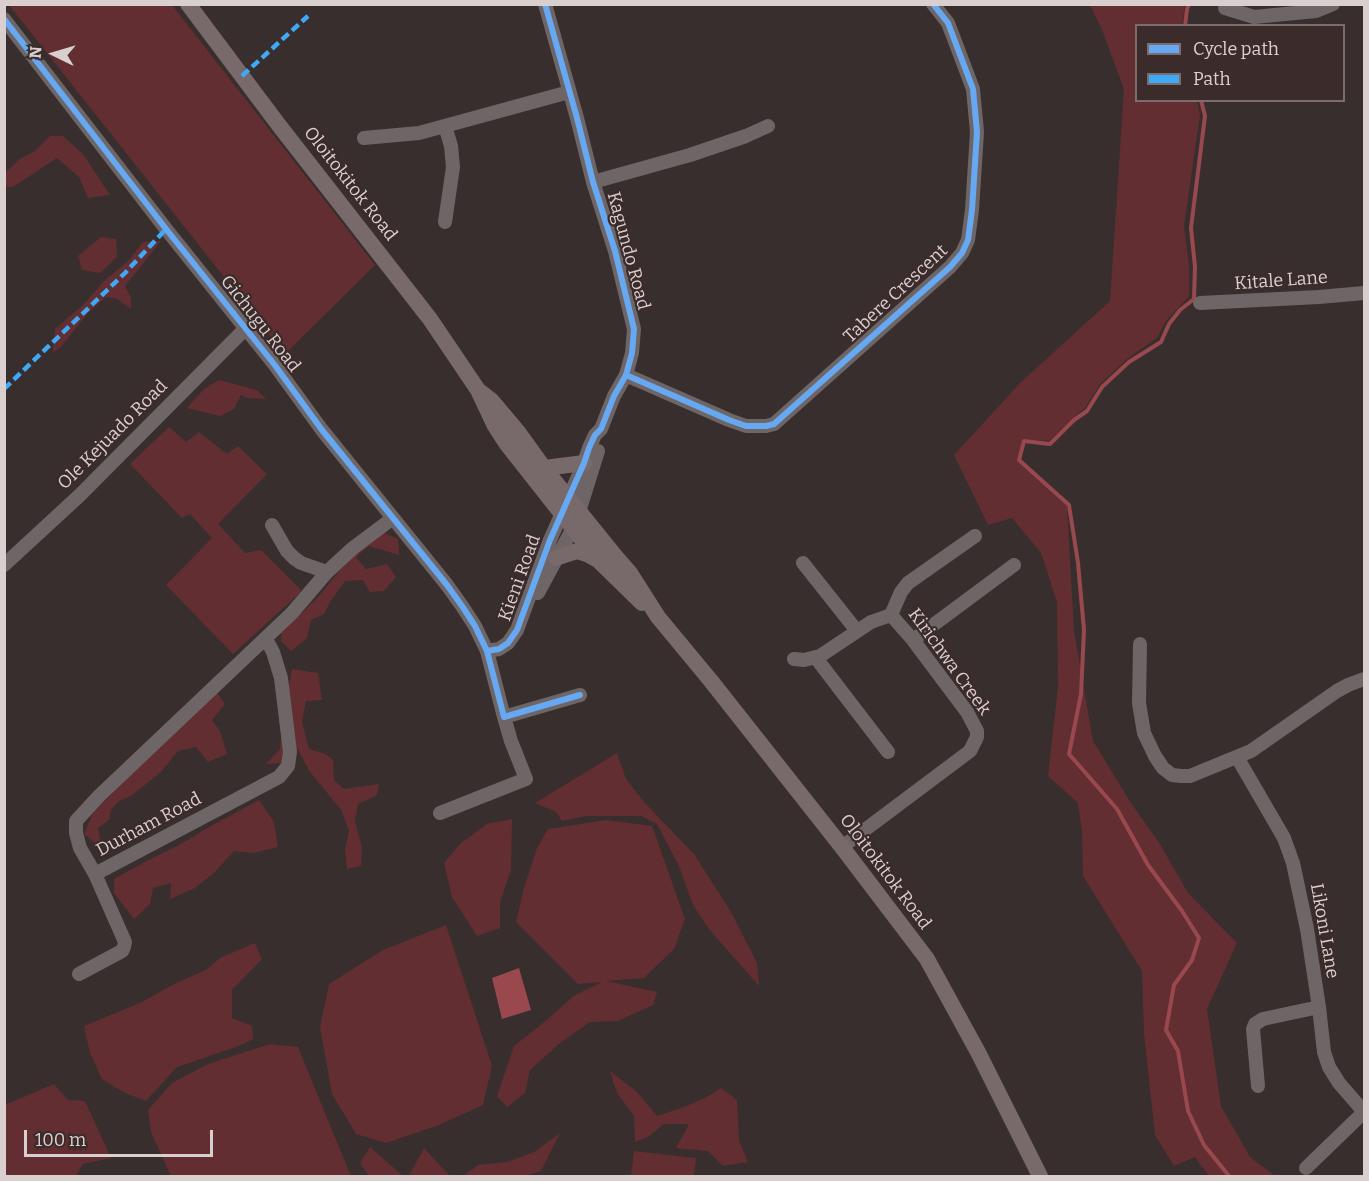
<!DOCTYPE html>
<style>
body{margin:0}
#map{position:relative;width:1369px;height:1181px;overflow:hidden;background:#382e2e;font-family:Bitter,serif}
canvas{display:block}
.frame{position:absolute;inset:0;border:6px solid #dacfcf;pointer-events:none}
.legend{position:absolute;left:1135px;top:24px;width:210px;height:78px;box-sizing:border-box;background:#3b2b2b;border:2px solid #7b6d6d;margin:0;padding:8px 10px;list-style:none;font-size:18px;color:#dacfcf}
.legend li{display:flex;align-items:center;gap:12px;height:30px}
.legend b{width:30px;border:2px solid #7b6d6d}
.north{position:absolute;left:24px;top:24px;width:60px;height:60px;-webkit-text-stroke:4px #3b2b2b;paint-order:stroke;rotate:275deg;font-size:16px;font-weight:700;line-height:24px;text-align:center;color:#dacfcf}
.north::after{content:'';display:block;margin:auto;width:21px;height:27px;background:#dacfcf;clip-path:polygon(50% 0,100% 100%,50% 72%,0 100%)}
.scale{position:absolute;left:24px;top:1130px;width:189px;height:27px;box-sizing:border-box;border:3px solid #dacfcf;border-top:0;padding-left:8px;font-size:18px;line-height:21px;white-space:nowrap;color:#dacfcf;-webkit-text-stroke:4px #3b2b2b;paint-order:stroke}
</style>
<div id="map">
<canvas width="1369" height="1181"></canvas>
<div class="frame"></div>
<ul class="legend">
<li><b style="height:8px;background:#66a8f1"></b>Cycle path</li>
<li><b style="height:8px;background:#3fa9f5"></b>Path</li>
</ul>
<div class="north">N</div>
<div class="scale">100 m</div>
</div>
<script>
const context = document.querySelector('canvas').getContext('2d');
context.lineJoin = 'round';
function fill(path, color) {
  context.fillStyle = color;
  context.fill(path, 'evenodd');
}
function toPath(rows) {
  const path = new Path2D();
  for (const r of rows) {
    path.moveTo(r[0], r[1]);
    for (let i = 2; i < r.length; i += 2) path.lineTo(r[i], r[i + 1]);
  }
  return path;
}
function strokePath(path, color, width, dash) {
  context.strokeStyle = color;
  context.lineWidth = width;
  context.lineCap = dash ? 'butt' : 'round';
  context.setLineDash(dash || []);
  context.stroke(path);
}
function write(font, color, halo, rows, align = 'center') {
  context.font = font + ' Bitter,serif';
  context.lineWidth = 4.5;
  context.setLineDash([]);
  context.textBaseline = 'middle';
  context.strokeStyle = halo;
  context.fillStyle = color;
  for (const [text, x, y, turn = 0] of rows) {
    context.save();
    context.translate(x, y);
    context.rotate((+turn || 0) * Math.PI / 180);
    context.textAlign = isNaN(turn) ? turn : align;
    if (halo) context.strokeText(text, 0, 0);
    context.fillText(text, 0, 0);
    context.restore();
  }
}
fill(toPath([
 [9,5,172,5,375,265,285,354],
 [1090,5,1185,5,1182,25,1136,26,1136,100,1197,101,1200,115,1184,226,1189,266,1189,296,1166,321,1157,338,1127,359,1100,384,1085,408,1074,417,1049,441,1023,439,1017,460,1067,506,1074,631,1093,741,1131,803,1160,844,1188,893,1237,943,1207,1009,1221,1106,1250,1157,1275,1176,1209,1176,1195,1157,1174,1166,1155,1135,1144,1034,1142,971,1083,876,1082,831,1078,803,1048,776,1058,687,1057,602,1041,553,1012,518,988,525,954,455,1020,383,1110,301,1124,89,1102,30],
 [50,136,63,136,83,154,110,195,88,198,79,177,57,158,13,187,5,187,5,173,20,159,35,151],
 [101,237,116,239,117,257,100,273,82,270,78,256],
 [161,241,125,286,131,298,131,309,117,299,106,297,89,312,60,348,53,352,55,329,84,304,103,282,129,260,143,242],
 [219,380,257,390,266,399,248,398,241,395,234,409,220,416,187,408,204,389],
 [169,427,186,442,199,432,227,454,238,446,267,474,218,524,245,553,261,550,302,591,233,654,166,585,212,538,190,514,182,518,130,464],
 [382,532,398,539,399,555,369,546,356,557,366,569,387,564,396,577,384,591,370,592,363,580,345,581,330,602,324,614,311,620,307,638,291,651,281,641,282,616,302,613,319,596,344,565,359,535],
 [292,669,318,673,322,700,306,701,302,722,309,749,326,754,333,760,334,780,344,789,379,784,377,795,358,804,355,821,362,847,361,866,347,869,345,849,349,831,342,811,310,772,297,748,282,763,266,764,280,749,282,727],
 [217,693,225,704,212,720,220,731,227,754,208,762,196,747,178,751,161,772,131,796,119,801,111,810,109,820,98,828,102,848,84,834,93,813,108,798,133,770],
 [617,753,626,779,645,803,694,854,731,912,757,963,759,986,709,929,693,905,679,866,657,824,641,816,586,816,562,821,556,812,535,803],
 [259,800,274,822,278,847,254,853,234,851,214,873,195,888,170,899,171,883,153,888,150,904,134,919,114,893,114,879,141,864,181,844,209,827],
 [512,819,511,870,500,902,500,928,477,936,452,897,444,863,460,844,487,824],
 [606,820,652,826,685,919,674,949,644,978,606,981,657,992,653,1005,618,1021,590,1022,560,1043,530,1070,525,1093,507,1107,497,1096,514,1046,543,1023,575,995,602,982,578,984,516,922,524,888,537,848,548,829],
 [446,925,492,1066,483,1105,439,1125,386,1143,356,1134,332,1094,320,1027,329,984,383,950],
 [255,943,262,959,232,990,232,1018,252,1026,253,1039,239,1046,177,1067,146,1101,125,1093,102,1079,90,1053,84,1026,140,1003,176,983,206,970,220,958],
 [270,1044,298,1047,351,1176,171,1176,151,1132,148,1110,172,1083,208,1064],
 [610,1071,637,1092,657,1116,684,1107,707,1097,721,1088,737,1100,739,1140,748,1162,723,1166,708,1151,676,1148,689,1124,664,1124,648,1137,635,1142,634,1116,617,1093],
 [54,1084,68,1100,85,1101,111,1158,83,1164,76,1176,5,1176,5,1105],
 [560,1133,541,1171,525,1176,463,1176,478,1165,507,1162,534,1152],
 [370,1147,403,1176,369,1176,360,1163],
 [424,1148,450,1176,409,1176],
 [634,1151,696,1158,694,1176,631,1176]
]), '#622e31');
fill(toPath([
 [519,968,531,1010,502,1019,492,978]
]), '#99484e');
strokePath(toPath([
 [1185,26,1187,9,1189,4],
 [1201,100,1205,116,1191,228,1195,267,1194,299,1180,310,1169,324,1161,342,1129,362,1102,387,1087,411,1074,420,1050,444,1024,441,1019,460,1069,505,1078,563,1084,630,1081,694,1069,754,1117,809,1148,865,1182,911,1199,938,1192,960,1174,985,1166,1030,1178,1051,1188,1111,1204,1145,1229,1176]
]), '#99484e', 4);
strokePath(toPath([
 [1226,4,1225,8,1254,17,1316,11,1333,4],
 [4,19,166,229,274,364,322,430,447,585,462,606,475,626,487,651,504,717,580,695],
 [445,126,451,146,453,167,445,222],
 [364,138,419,133,569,92],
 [593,182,690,155,746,136,768,126],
 [1200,303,1319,297,1364,293],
 [626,375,729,420,746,426,766,426,774,424,950,267,962,253,968,240,972,210,977,132,973,89,948,23,933,4],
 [272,525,287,551,294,558,301,563,327,572],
 [803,563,857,631],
 [4,565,80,495,246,328],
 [538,593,573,528,579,512,598,451],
 [891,615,901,592,908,583,975,536],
 [913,640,1014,565],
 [1140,644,1139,703,1144,733,1155,756,1163,768,1172,775,1181,776,1190,776,1251,751,1337,691,1348,685,1364,679],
 [487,651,499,649,508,643,517,630,550,540,584,463,589,448,595,435,601,429,614,396,626,375,632,353,634,329,615,251,593,182,577,118,545,4],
 [816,658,888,752],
 [794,659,804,660,820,656,871,622,891,615,913,640,967,712,977,731,977,737,970,751,842,847],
 [1237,757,1284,838,1293,863,1307,929,1319,1007,1324,1052,1329,1067,1339,1083,1364,1112],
 [440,813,526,779,511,741,504,717],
 [95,874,279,777,288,766,290,752,281,678,273,652,266,639],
 [79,974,122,951,124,947,125,942,95,874,80,848,76,833,76,821,99,796,292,613,327,572,353,548,393,518],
 [1258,1086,1253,1029,1255,1024,1263,1019,1319,1007],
 [1306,1168,1364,1112]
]), '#6e6666', 14);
strokePath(toPath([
 [188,4,278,124,430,319,478,390,495,426,506,443,599,561,642,603],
 [478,390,491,400,497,407,518,432,544,468,616,557,630,573,658,617,711,681,842,847,927,959,979,1054,1040,1176],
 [544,468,584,463],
 [556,558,577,551,587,554,596,559]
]), '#78696a', 16);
strokePath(toPath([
 [242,76,308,16],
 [4,389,125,273,166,229]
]), '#3fa9f5', 4.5, [9, 4.5]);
strokePath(toPath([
 [4,19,166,229,274,364,322,430,447,585,462,606,475,626,487,651,504,717,580,695],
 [626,375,729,420,746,426,766,426,774,424,950,267,962,253,968,240,972,210,977,132,973,89,948,23,933,4],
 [487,651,499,649,508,643,517,630,550,540,584,463,589,448,595,435,601,429,614,396,626,375,632,353,634,329,615,251,593,182,577,118,545,4]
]), '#66a8f1', 6);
write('18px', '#dacfcf', '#3b2b2b', [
 ["Oloitokitok Road",350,184,52],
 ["Kagundo Road",628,251,75],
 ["Kitale Lane",1281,281,-4],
 ["Tabere Crescent",896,294,-43],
 ["Gichugu Road",260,324,52],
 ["Ole Kejuado Road",113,435,-45],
 ["Kieni Road",520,578,-70],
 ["Kirichwa Creek",949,662,54],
 ["Durham Road",149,825,-28],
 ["Oloitokitok Road",885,872,53],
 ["Likoni Lane",1324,931,80]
]);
</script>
